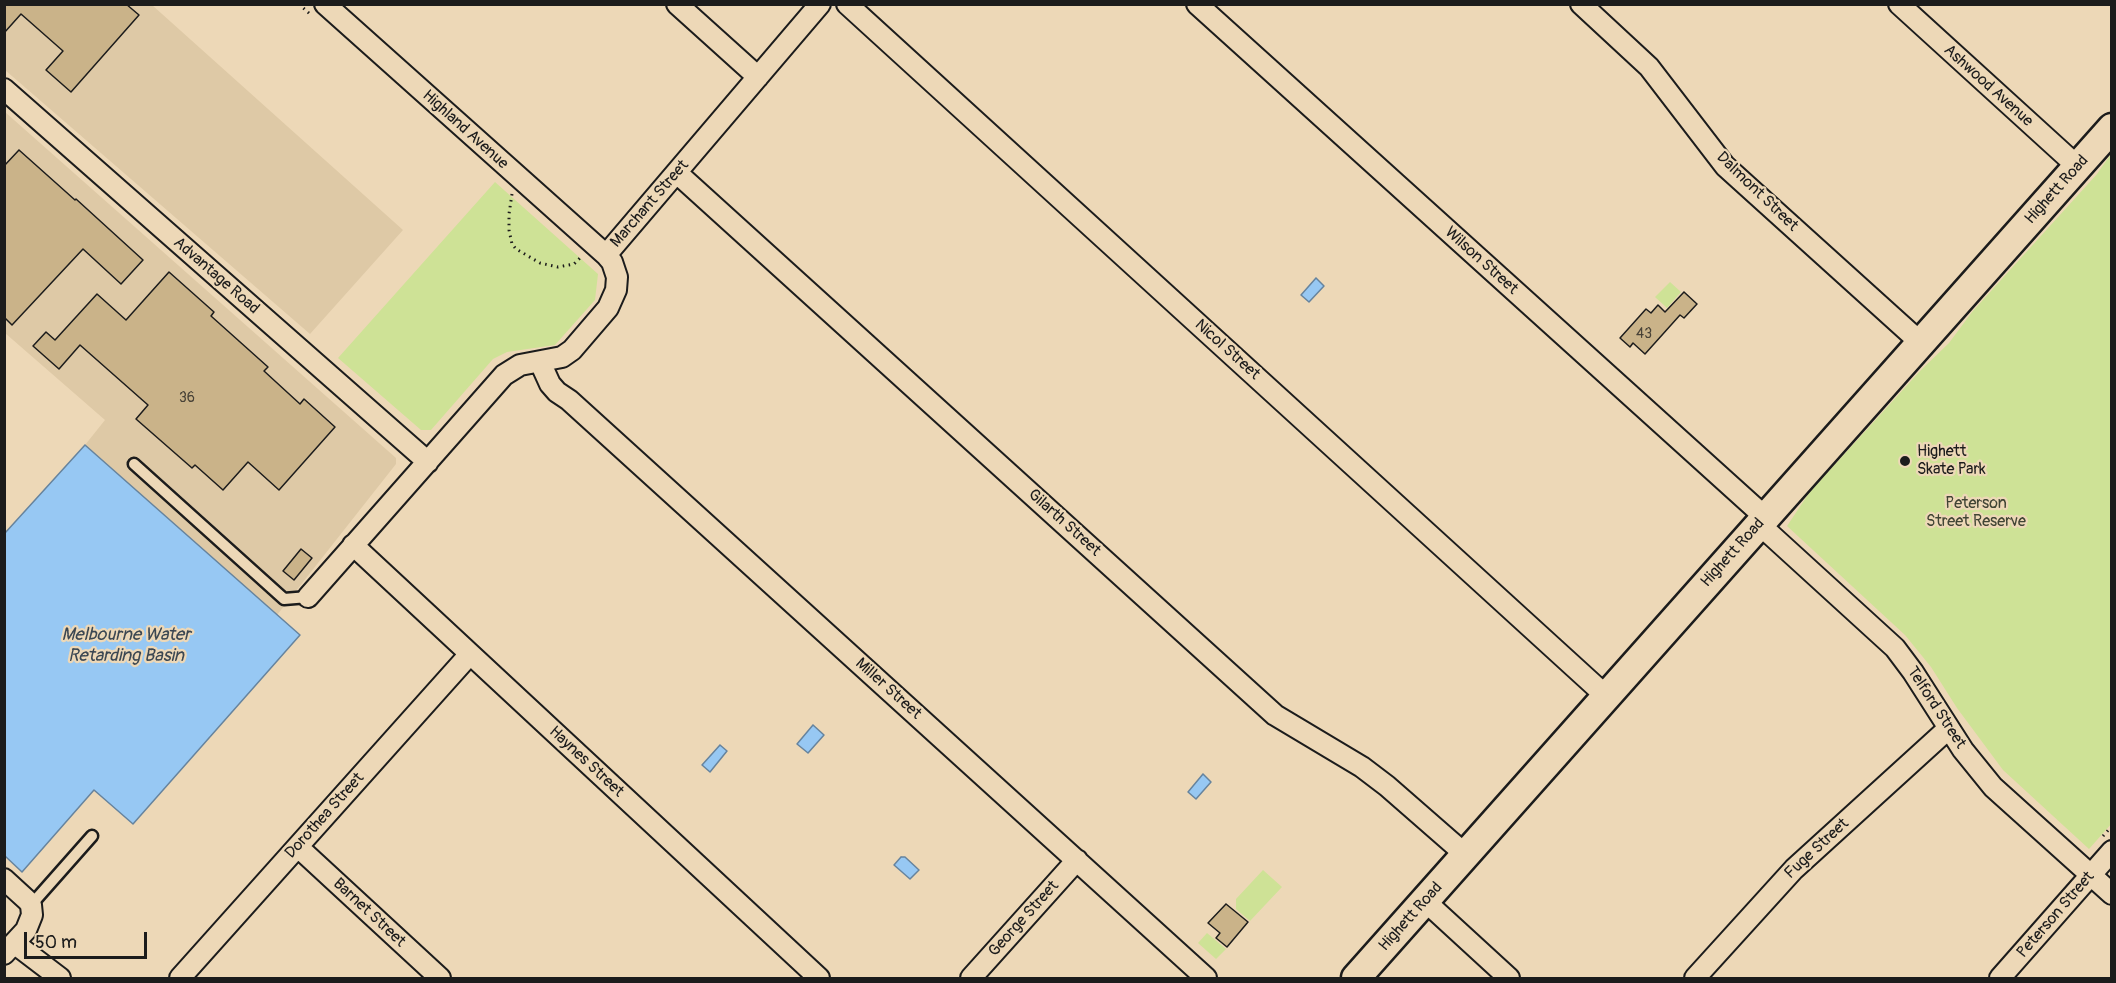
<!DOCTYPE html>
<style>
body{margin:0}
#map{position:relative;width:2116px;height:983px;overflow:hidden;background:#edd8b7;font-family:Pangolin,sans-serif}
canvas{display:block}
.frame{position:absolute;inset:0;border:6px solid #1c1c1c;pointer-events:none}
.scale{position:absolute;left:24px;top:932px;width:123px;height:27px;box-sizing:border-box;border:3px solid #1c1c1c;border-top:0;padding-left:8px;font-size:18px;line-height:21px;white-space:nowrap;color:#1c1c1c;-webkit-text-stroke:4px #edd8b7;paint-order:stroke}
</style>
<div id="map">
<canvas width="2116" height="983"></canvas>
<div class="frame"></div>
<div class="scale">50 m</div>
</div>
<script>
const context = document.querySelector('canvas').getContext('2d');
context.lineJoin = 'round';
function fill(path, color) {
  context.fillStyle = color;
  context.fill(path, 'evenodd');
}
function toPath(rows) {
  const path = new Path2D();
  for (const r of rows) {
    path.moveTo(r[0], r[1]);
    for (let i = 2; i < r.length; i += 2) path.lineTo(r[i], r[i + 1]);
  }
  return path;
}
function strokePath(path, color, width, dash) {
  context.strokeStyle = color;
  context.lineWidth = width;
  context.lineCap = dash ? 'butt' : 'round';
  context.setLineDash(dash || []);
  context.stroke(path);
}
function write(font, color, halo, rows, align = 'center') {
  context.font = font + ' Pangolin,sans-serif';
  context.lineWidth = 4.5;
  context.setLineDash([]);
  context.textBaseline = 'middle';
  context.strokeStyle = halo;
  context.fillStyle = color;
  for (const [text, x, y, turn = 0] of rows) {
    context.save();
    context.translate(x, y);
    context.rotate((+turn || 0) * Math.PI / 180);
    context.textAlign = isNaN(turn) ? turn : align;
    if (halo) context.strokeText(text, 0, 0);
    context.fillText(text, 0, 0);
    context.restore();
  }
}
fill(toPath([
 [5,5,152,5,403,230,310,334,5,70],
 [5,112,396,458,396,464,277,615,85,445,105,420,5,333]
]), '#dec9a6');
fill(toPath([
 [2111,154,2112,823,2089,849,2003,770,1957,708,1931,667,1905,635,1787,526,1809,493,1920,371,1949,343,1972,312,2097,174],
 [495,182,598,274,595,300,555,345,507,352,493,359,431,430,421,430,338,358],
 [1670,282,1681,292,1667,308,1655,297],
 [1263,870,1282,887,1250,921,1236,909,1236,899],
 [1207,933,1226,949,1216,959,1198,943]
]), '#cee296');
const water = toPath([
 [1316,278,1324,286,1309,302,1301,295,1316,278],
 [85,445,300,635,133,824,94,790,22,872,5,856,5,533,85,445],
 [813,725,824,735,808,753,797,744,813,725],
 [720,745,727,751,710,772,702,765,720,745],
 [1203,774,1211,782,1196,799,1188,792,1203,774],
 [901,857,905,857,919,870,910,879,894,865,901,857]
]);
fill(water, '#97c8f3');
strokePath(water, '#66839d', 1.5);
const building = toPath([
 [4,4,126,4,139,15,71,92,46,70,63,51,21,14,4,33,4,4],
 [19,150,75,200,76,199,143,260,121,284,83,249,12,325,4,317,4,166,19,150],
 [169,272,214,312,211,316,268,367,264,371,300,404,304,399,335,427,279,490,248,462,223,490,195,465,192,468,136,419,148,405,80,345,59,369,33,346,46,332,55,340,97,294,126,320,169,272],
 [1684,292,1697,304,1684,318,1680,315,1645,354,1633,343,1630,347,1620,338,1646,309,1651,313,1658,305,1665,312,1684,292],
 [301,549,312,558,294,580,283,571,301,549],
 [1226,904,1248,922,1227,947,1216,938,1220,933,1208,923,1226,904]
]);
fill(building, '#cab389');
strokePath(building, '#1c1c1c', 1.5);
const lane = toPath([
 [134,464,284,599,308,597],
 [31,905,92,836]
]);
const street = toPath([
 [325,4,606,255],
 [677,4,758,77],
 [847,4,1606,696],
 [1197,4,1765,517],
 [1581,4,1649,67,1725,166,1921,343],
 [1899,4,2077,166],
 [4,89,428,462],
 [677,173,1275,715,1362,767,1387,786,1466,855],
 [540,362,550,384,557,392,569,400,1206,978],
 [1759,524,1895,648,1913,672,1963,750,1993,787,2112,894],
 [353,545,819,978],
 [308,597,504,375,520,365,562,357,572,350,608,308,616,290,617,277,612,262,606,255,820,4],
 [298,847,440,978],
 [4,879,28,901,31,905,32,915,26,930,4,954],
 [1425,901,1509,978],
 [14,943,60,978],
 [180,978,470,654],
 [971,978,1077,860],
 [1695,978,1794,869,1949,728],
 [2000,978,2112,851]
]);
const secondary = toPath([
 [1356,978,2112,128]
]);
strokePath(lane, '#1c1c1c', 15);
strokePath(street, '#1c1c1c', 24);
strokePath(secondary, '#1c1c1c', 33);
strokePath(toPath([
 [299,4,310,14],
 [512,194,509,214,509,230,512,244,516,249,540,263,558,267,574,264,582,256],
 [2103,836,2112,826]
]), '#1c1c1c', 3, [1.5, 4.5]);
strokePath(lane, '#edd8b7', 10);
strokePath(street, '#edd8b7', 20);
strokePath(secondary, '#edd8b7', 28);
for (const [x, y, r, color] of [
 [1905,461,6,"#1c1c1c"]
]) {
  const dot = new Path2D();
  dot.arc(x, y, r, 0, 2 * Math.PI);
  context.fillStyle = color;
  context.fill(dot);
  strokePath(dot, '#edd8b7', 2);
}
write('14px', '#484237', null, [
 ["43",1644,334],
 ["36",187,398]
]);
write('16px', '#1c1c1c', '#edd8b7', [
 ["Ashwood Avenue",1988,86,42],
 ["Highland Avenue",465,130,42],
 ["Highett Road",2057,190,-48],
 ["Dalmont Street",1757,192,44],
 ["Marchant Street",650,204,-49],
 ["Wilson Street",1481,261,42],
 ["Advantage Road",216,276,41],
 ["Nicol Street",1227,350,42],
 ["Gilarth Street",1064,523,42],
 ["Highett Road",1733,553,-48],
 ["Miller Street",888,689,42],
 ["Telford Street",1936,708,57],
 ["Haynes Street",586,762,43],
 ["Dorothea Street",325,816,-48],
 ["Fuge Street",1817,849,-43],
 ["Barnet Street",369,913,43],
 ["Peterson Street",2056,915,-49],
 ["Highett Road",1411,917,-48],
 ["George Street",1024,919,-48]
]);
write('16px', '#1c1c1c', '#edd8b7', [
 ["Highett",1917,452],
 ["Skate Park",1917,470]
], 'left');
write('16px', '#404434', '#edd8b7', [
 ["Peterson",1976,504],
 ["Street Reserve",1976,522]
]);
write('italic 18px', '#3b4752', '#edd8b7', [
 ["Melbourne Water",126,635],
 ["Retarding Basin",126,656]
]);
</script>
